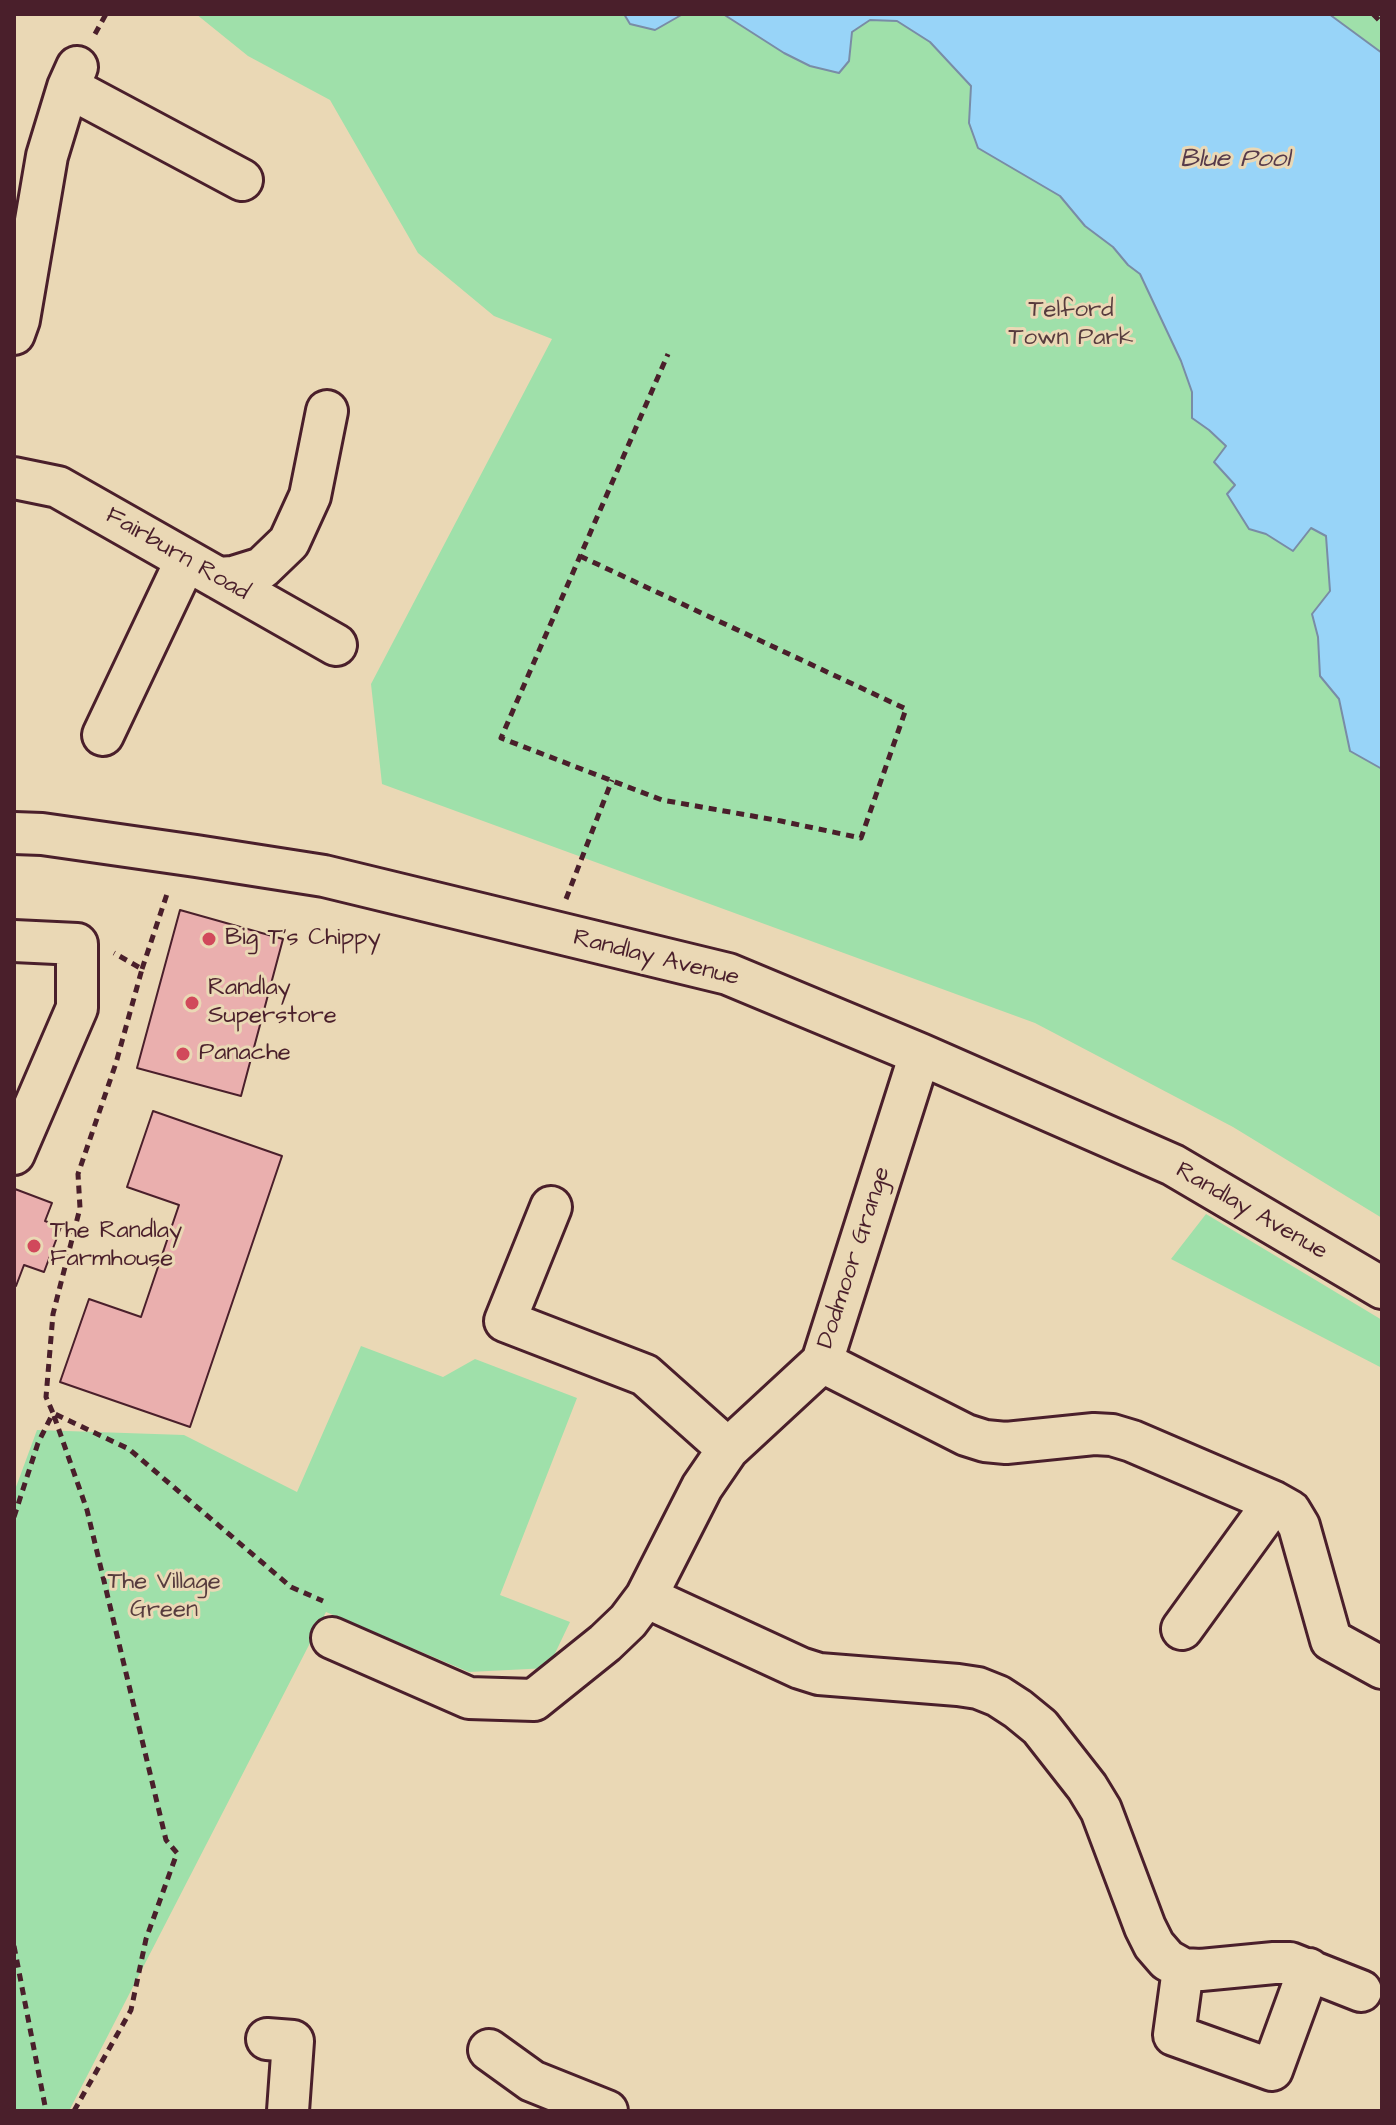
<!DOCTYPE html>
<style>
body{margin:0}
#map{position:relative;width:1396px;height:2125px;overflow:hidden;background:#ead8b5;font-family:"Architects Daughter",sans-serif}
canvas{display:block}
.frame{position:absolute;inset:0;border:16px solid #4a1f2b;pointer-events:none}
</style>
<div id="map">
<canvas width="1396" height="2125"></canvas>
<div class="frame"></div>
</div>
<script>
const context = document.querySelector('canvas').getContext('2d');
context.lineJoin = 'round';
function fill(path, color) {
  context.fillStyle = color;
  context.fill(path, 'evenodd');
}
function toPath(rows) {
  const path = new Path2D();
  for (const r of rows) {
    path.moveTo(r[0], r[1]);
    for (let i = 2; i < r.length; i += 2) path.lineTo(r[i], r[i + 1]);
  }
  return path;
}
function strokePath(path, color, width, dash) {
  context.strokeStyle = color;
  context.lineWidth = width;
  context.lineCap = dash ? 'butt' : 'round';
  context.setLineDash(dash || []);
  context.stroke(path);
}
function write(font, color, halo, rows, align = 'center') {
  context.font = font + ' "Architects Daughter",sans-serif';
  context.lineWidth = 6;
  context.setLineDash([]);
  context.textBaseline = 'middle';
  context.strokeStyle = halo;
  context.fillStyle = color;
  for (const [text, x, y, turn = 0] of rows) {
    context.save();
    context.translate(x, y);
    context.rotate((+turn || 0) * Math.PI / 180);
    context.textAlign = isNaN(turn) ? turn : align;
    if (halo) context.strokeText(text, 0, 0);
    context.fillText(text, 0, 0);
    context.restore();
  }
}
fill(toPath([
 [196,14,1382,14,1382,1218,1233,1127,1035,1023,382,784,371,684,552,339,494,316,418,253,330,100,248,56],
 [1206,1214,1382,1320,1382,1368,1171,1259],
 [361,1346,443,1377,475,1359,577,1398,500,1595,570,1622,548,1668,469,1672,326,1612,69,2111,14,2111,14,1488,16,1487,37,1430,184,1435,297,1492]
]), '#9fe0aa');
const water = toPath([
 [624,14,683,14,655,30,630,24,624,14],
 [723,14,1329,14,1382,53,1382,769,1350,751,1339,699,1320,676,1318,637,1312,614,1330,591,1326,536,1311,528,1293,551,1266,534,1249,529,1227,494,1235,485,1214,462,1226,446,1209,430,1192,418,1192,392,1181,361,1140,274,1128,265,1113,247,1085,226,1060,196,978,148,969,123,971,86,930,42,897,21,870,20,852,32,849,61,839,73,810,66,784,53,723,14]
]);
fill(water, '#98d4f8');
strokePath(water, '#798ca6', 2);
const building = toPath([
 [180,910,283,939,241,1096,137,1068,180,910],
 [153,1111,282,1156,190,1427,60,1382,89,1299,141,1317,179,1205,127,1187,153,1111],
 [15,1189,52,1203,45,1221,61,1227,44,1272,24,1265,16,1286,14,1285,15,1189]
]);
fill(building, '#eaafae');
strokePath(building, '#4a1f2b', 2);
const minor = toPath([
 [68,87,242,180],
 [14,334,19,320,47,156,68,87,77,67],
 [14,478,58,487,336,645],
 [218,578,233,577,262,568,289,542,310,496,327,411],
 [103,735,186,560],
 [14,833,42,834,196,856,324,876,728,974,920,1054,1173,1165,1382,1288],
 [14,941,77,944,77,1008,14,1154],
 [551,1207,505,1321,645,1375,728,1449],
 [822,1362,966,1435,985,1441,1006,1443,1094,1434,1112,1435,1132,1441,1274,1502,1290,1511,1299,1526,1331,1640,1382,1668],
 [646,1597,800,1668,819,1674,958,1685,978,1688,998,1696,1018,1709,1040,1727,1087,1787,1101,1810,1145,1927,1154,1945,1167,1960,1183,1969,1201,1970,1274,1963,1290,1963,1361,1991],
 [1182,1629,1274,1502],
 [332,1638,469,1698,534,1700,605,1643,628,1621,646,1597,702,1487,728,1449,822,1362,920,1054],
 [1183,1969,1174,2035,1272,2070,1309,1969],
 [267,2039,293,2041,288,2111],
 [489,2050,532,2081,607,2111]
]);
strokePath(minor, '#4a1f2b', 46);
strokePath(toPath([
 [1373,14,1382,23],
 [95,34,106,14],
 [580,556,906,709,861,838,781,821,662,800,501,738,668,354],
 [566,899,612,780],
 [142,969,168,891],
 [14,1517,38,1443,53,1413,46,1397,53,1314,80,1208,78,1174,116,1063,142,969,114,953],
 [14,1946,46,2111],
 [74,2111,131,2010,146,1939,177,1853,166,1840,87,1510,53,1413,129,1449,291,1587,323,1601]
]), '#4a1f2b', 5, [8, 6]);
strokePath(minor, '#ead8b5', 40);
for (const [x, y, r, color] of [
 [209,939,8,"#d1495b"],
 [192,1003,8,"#d1495b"],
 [183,1054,8,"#d1495b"],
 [34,1246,8,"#d1495b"]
]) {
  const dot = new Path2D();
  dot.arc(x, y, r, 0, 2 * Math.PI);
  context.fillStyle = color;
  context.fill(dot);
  strokePath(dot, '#ead8b5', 3);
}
write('24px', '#573c3e', '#ead8b5', [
 ["Telford",1071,311],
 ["Town Park",1071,339],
 ["The Village",164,1583],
 ["Green",164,1611]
]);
write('24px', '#4a1f2b', '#ead8b5', [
 ["Fairburn Road",177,555,30],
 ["Randlay Avenue",656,959,14],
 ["Randlay Avenue",1251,1212,30],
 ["Dodmoor Grange",855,1258,-72]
]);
write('24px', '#4a1f2b', '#ead8b5', [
 ["Big T's Chippy",225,939],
 ["Randlay",208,989],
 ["Superstore",208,1017],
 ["Panache",199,1054],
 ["The Randlay",50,1232],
 ["Farmhouse",50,1260]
], 'left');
write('italic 26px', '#563a4a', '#ead8b5', [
 ["Blue Pool",1235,161]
]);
</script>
